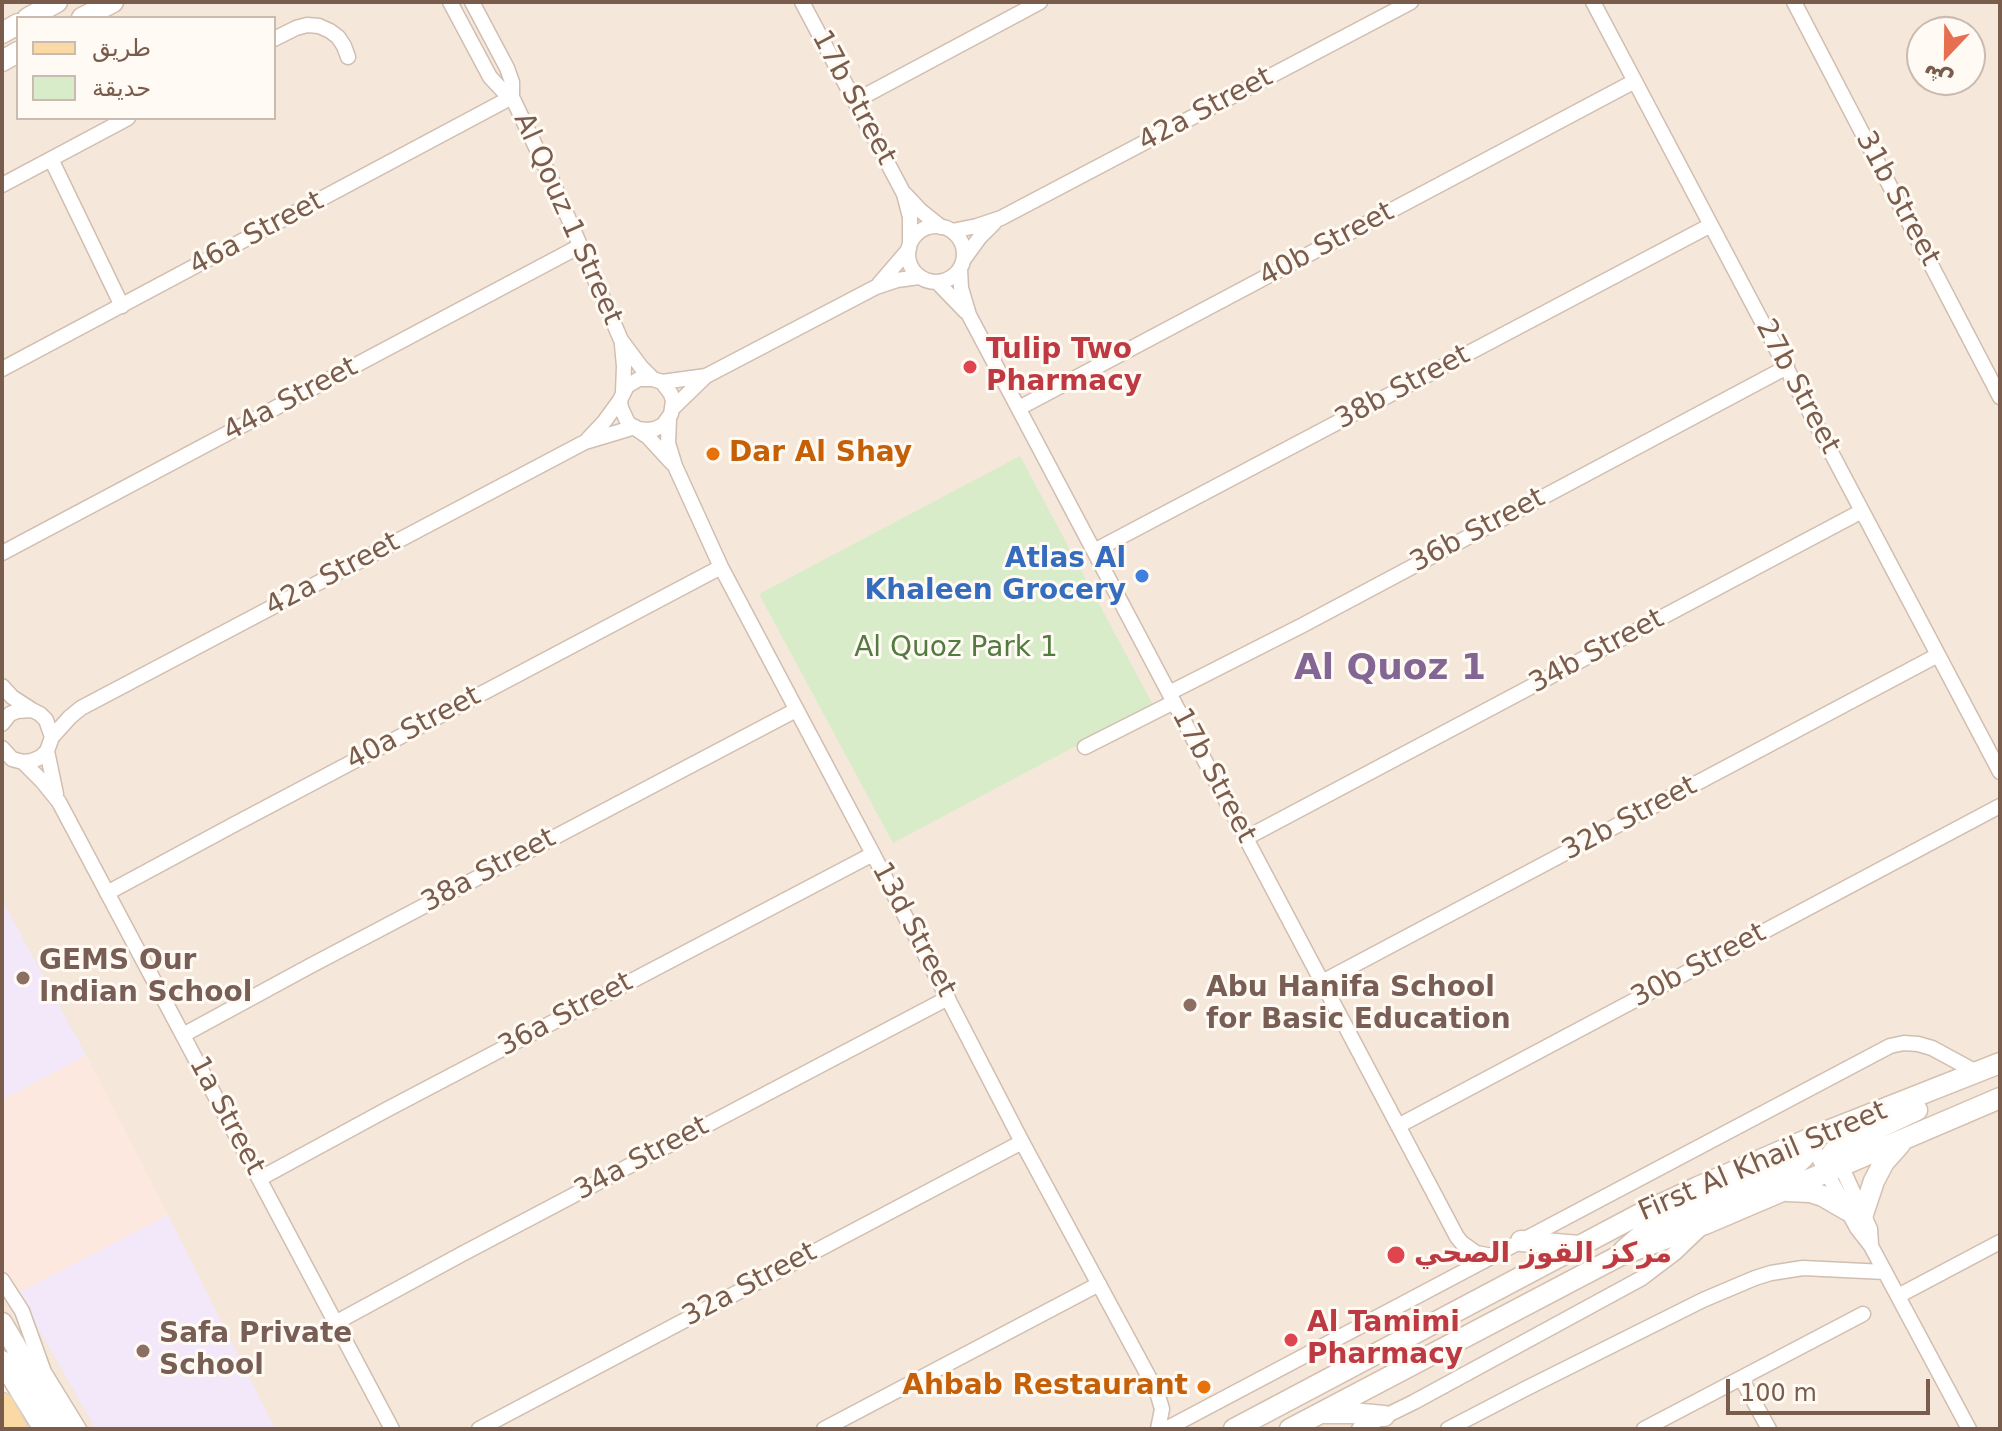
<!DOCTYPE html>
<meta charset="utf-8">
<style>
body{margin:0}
#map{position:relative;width:2002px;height:1431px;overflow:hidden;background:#fdf6ec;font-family:"DejaVu Sans","Noto Naskh Arabic",sans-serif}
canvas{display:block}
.frame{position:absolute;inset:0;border:4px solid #7a5c4d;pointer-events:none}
.legend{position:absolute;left:16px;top:16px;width:260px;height:104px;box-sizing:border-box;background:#fffaf3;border:2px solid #cabbb1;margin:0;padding:10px 14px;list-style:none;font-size:24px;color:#7a5c4d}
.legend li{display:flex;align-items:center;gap:16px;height:40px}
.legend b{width:40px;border:2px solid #cabbb1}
.north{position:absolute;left:1906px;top:16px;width:80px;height:80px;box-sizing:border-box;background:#fffaf3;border:2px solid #cabbb1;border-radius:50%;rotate:202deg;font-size:22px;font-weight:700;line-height:32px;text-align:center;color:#7a5c4d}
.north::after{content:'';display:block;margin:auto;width:28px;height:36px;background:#e76f51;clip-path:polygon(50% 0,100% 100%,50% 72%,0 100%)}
.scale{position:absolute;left:1726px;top:1379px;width:204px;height:36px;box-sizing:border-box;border:4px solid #7a5c4d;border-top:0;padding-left:10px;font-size:24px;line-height:28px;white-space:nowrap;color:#7a5c4d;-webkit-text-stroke:6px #fffaf3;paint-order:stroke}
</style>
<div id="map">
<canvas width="2002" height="1431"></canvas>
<div class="frame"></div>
<ul class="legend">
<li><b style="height:10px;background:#fbd9a5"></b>طريق</li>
<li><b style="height:22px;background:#d8ecc9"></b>حديقة</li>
</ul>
<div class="north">ش</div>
<div class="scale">100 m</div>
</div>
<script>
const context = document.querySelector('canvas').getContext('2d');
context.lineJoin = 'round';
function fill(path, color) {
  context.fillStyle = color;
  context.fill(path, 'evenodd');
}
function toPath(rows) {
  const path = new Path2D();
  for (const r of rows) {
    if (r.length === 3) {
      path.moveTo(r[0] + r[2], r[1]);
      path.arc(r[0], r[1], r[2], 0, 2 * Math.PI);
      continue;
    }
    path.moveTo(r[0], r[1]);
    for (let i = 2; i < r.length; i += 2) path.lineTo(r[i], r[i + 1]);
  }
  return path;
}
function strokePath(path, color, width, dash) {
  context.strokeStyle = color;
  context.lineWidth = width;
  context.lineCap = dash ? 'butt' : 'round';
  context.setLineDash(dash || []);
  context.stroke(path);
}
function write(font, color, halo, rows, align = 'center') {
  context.font = font + ' "DejaVu Sans","Noto Naskh Arabic",sans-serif';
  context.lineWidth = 6;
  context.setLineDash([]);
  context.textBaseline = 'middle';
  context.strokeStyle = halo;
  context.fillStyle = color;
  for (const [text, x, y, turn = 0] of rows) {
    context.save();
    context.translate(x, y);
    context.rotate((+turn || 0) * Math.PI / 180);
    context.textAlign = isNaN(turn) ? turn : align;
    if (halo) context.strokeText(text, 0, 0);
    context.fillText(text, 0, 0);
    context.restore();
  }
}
fill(toPath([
 [2,2,2000,2,2000,1429,71,1429,2,1318],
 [18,18,274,18,274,118,18,118],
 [1922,32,1970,32,1970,80,1922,80]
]), '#f5e8da');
fill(toPath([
 [86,1055,168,1215,18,1293,2,1266,2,1100]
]), '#fde8e0');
fill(toPath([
 [2,900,86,1055,2,1100],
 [168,1215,275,1429,96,1429,18,1293]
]), '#f3e8fa');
fill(toPath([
 [1020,456,1153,705,893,843,759,594]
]), '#d8ecc9');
const minor = toPath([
 [450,2,490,77,504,92,512,97],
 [472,2,507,68,512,82,512,97,554,185,621,340,641,367,653,379],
 [802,2,904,194,910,217,910,242],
 [1593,2,2000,772],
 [1794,2,2000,397],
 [274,39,296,28,307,25,319,26,330,31,338,37,344,46,348,57],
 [855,101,1040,2],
 [51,159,122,306],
 [2,185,128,118],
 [905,194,921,211,941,227],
 [936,254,28],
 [952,231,977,226,1001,218,1411,2],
 [964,259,980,237,994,223],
 [960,269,961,288,969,315,1457,1237,1462,1243,1476,1253,1493,1256],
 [937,282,966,312],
 [879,284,909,249],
 [622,345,624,366,623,392],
 [2,369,512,97],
 [662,382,706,376],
 [673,408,706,376,876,287,897,280,919,277],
 [1019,408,1635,81],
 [669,419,668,443,675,466,721,567,873,854,1022,1142,1157,1392,1162,1409,1158,1429],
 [638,429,647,430,655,429,663,425,671,414,673,401,671,394,662,382,653,379,639,379,627,386,620,400,621,408,628,423,648,437,672,463],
 [588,439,604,422,620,400],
 [1094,551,1711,225],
 [2,553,580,246],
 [2,686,12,697,32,710],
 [1169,693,1303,625,1787,367],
 [2,724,10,714,17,711,32,710,40,714,46,720,52,737,47,751,41,757,32,761,23,762,12,759,2,748],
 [52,737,70,717,81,708,585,442,635,427],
 [1085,747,1174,702],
 [47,751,56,794],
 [23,762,42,781,59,802,392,1429],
 [1246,838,1862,511],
 [107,893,235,824,721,567],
 [1322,982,1938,655],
 [183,1035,310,966,796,710],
 [1398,1126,2000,806],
 [1809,1140,1857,1228,1871,1246,1969,1429],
 [1837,1157,1870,1229,1871,1245],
 [259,1179,386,1110,873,854],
 [2,1280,22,1311,44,1372,79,1429],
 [1898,1296,2000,1242],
 [337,1322,462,1254,948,998],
 [1741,1378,1769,1429],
 [479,1429,1022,1142],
 [824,1429,1099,1284],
 [1166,1429,1890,1046,1904,1043,1918,1044,1932,1048,1978,1073],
 [1359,1429,1414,1402,1642,1278,1675,1253,1699,1230],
 [1448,1429,1523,1390,1703,1300,1755,1278,1771,1273,1803,1268,1885,1272],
 [1644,1429,1863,1314]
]);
const secondary = toPath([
 [28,18,57,2],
 [82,18,113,2],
 [2,33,18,24],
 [2,61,18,52],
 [1827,1173,1829,1158,1834,1151,1847,1143,1917,1110],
 [1787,1191,1810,1192,1823,1196,1847,1210],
 [1863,1214,1874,1181,1884,1162,1900,1144],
 [1521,1241,1579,1246],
 [1624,1250,1645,1232,1725,1195,1791,1170,1804,1157,1809,1140],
 [2,1323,65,1429],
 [2,1361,44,1429],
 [1323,1413,1352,1413,1384,1416],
 [1234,1429,1638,1215,1698,1187,1825,1132,2000,1063],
 [1290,1429,1619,1256,1705,1224,2000,1098]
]);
const primary = toPath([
 [2,1405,15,1429]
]);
strokePath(minor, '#d1beb0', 17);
strokePath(secondary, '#d6c0b0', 23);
strokePath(primary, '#dad1cd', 27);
strokePath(minor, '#fff', 14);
strokePath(secondary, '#fff', 20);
strokePath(primary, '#fbd9a5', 24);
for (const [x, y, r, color] of [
 [970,367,8,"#e0444e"],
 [713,454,8,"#e8710a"],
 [1142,576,8,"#3f7fe0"],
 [23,978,8,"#8d6e63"],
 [1190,1005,8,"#8d6e63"],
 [1396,1255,10,"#e0444e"],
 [1291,1340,8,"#e0444e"],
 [143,1351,8,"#8d6e63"],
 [1204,1387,8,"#e8710a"]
]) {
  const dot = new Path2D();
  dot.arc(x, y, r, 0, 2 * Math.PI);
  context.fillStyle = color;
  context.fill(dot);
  strokePath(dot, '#fffaf3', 3);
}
write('28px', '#7a5c4d', '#fffaf3', [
 ["17b Street",853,98,62],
 ["42a Street",1206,110,-28],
 ["31b Street",1897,199,62],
 ["Al Qouz 1 Street",567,219,66],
 ["46a Street",257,234,-28],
 ["40b Street",1327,245,-28],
 ["27b Street",1797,387,62],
 ["38b Street",1403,388,-28],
 ["44a Street",291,400,-28],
 ["36b Street",1478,531,-28],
 ["42a Street",333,575,-28],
 ["34b Street",1597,652,-28],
 ["40a Street",414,729,-28],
 ["17b Street",1213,776,62],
 ["32b Street",1630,819,-28],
 ["38a Street",489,871,-28],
 ["13d Street",913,930,62],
 ["30b Street",1699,966,-28],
 ["36a Street",566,1015,-28],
 ["1a Street",226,1116,62],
 ["34a Street",642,1159,-28],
 ["First Al Khail Street",1763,1162,-23],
 ["32a Street",750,1285,-28]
]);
write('bold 28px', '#be3a42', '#fffaf3', [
 ["Tulip Two",986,351],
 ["Pharmacy",986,383],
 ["مركز القوز الصحي",1414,1255],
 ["Al Tamimi",1307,1324],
 ["Pharmacy",1307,1356]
], 'left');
write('bold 28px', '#c56008', '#fffaf3', [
 ["Dar Al Shay",729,454],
 ["Ahbab Restaurant",1188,1387,"right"]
], 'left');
write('bold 28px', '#366cbe', '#fffaf3', [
 ["Atlas Al",1126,560],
 ["Khaleen Grocery",1126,592]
], 'right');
write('28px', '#537a41', '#fffaf3', [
 ["Al Quoz Park 1",956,649]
]);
write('bold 28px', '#785e54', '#fffaf3', [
 ["GEMS Our",39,962],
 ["Indian School",39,994],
 ["Abu Hanifa School",1206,989],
 ["for Basic Education",1206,1021],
 ["Safa Private",159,1335],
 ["School",159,1367]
], 'left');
write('bold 36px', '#846695', '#fffaf3', [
 ["Al Quoz 1",1390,670]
]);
</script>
